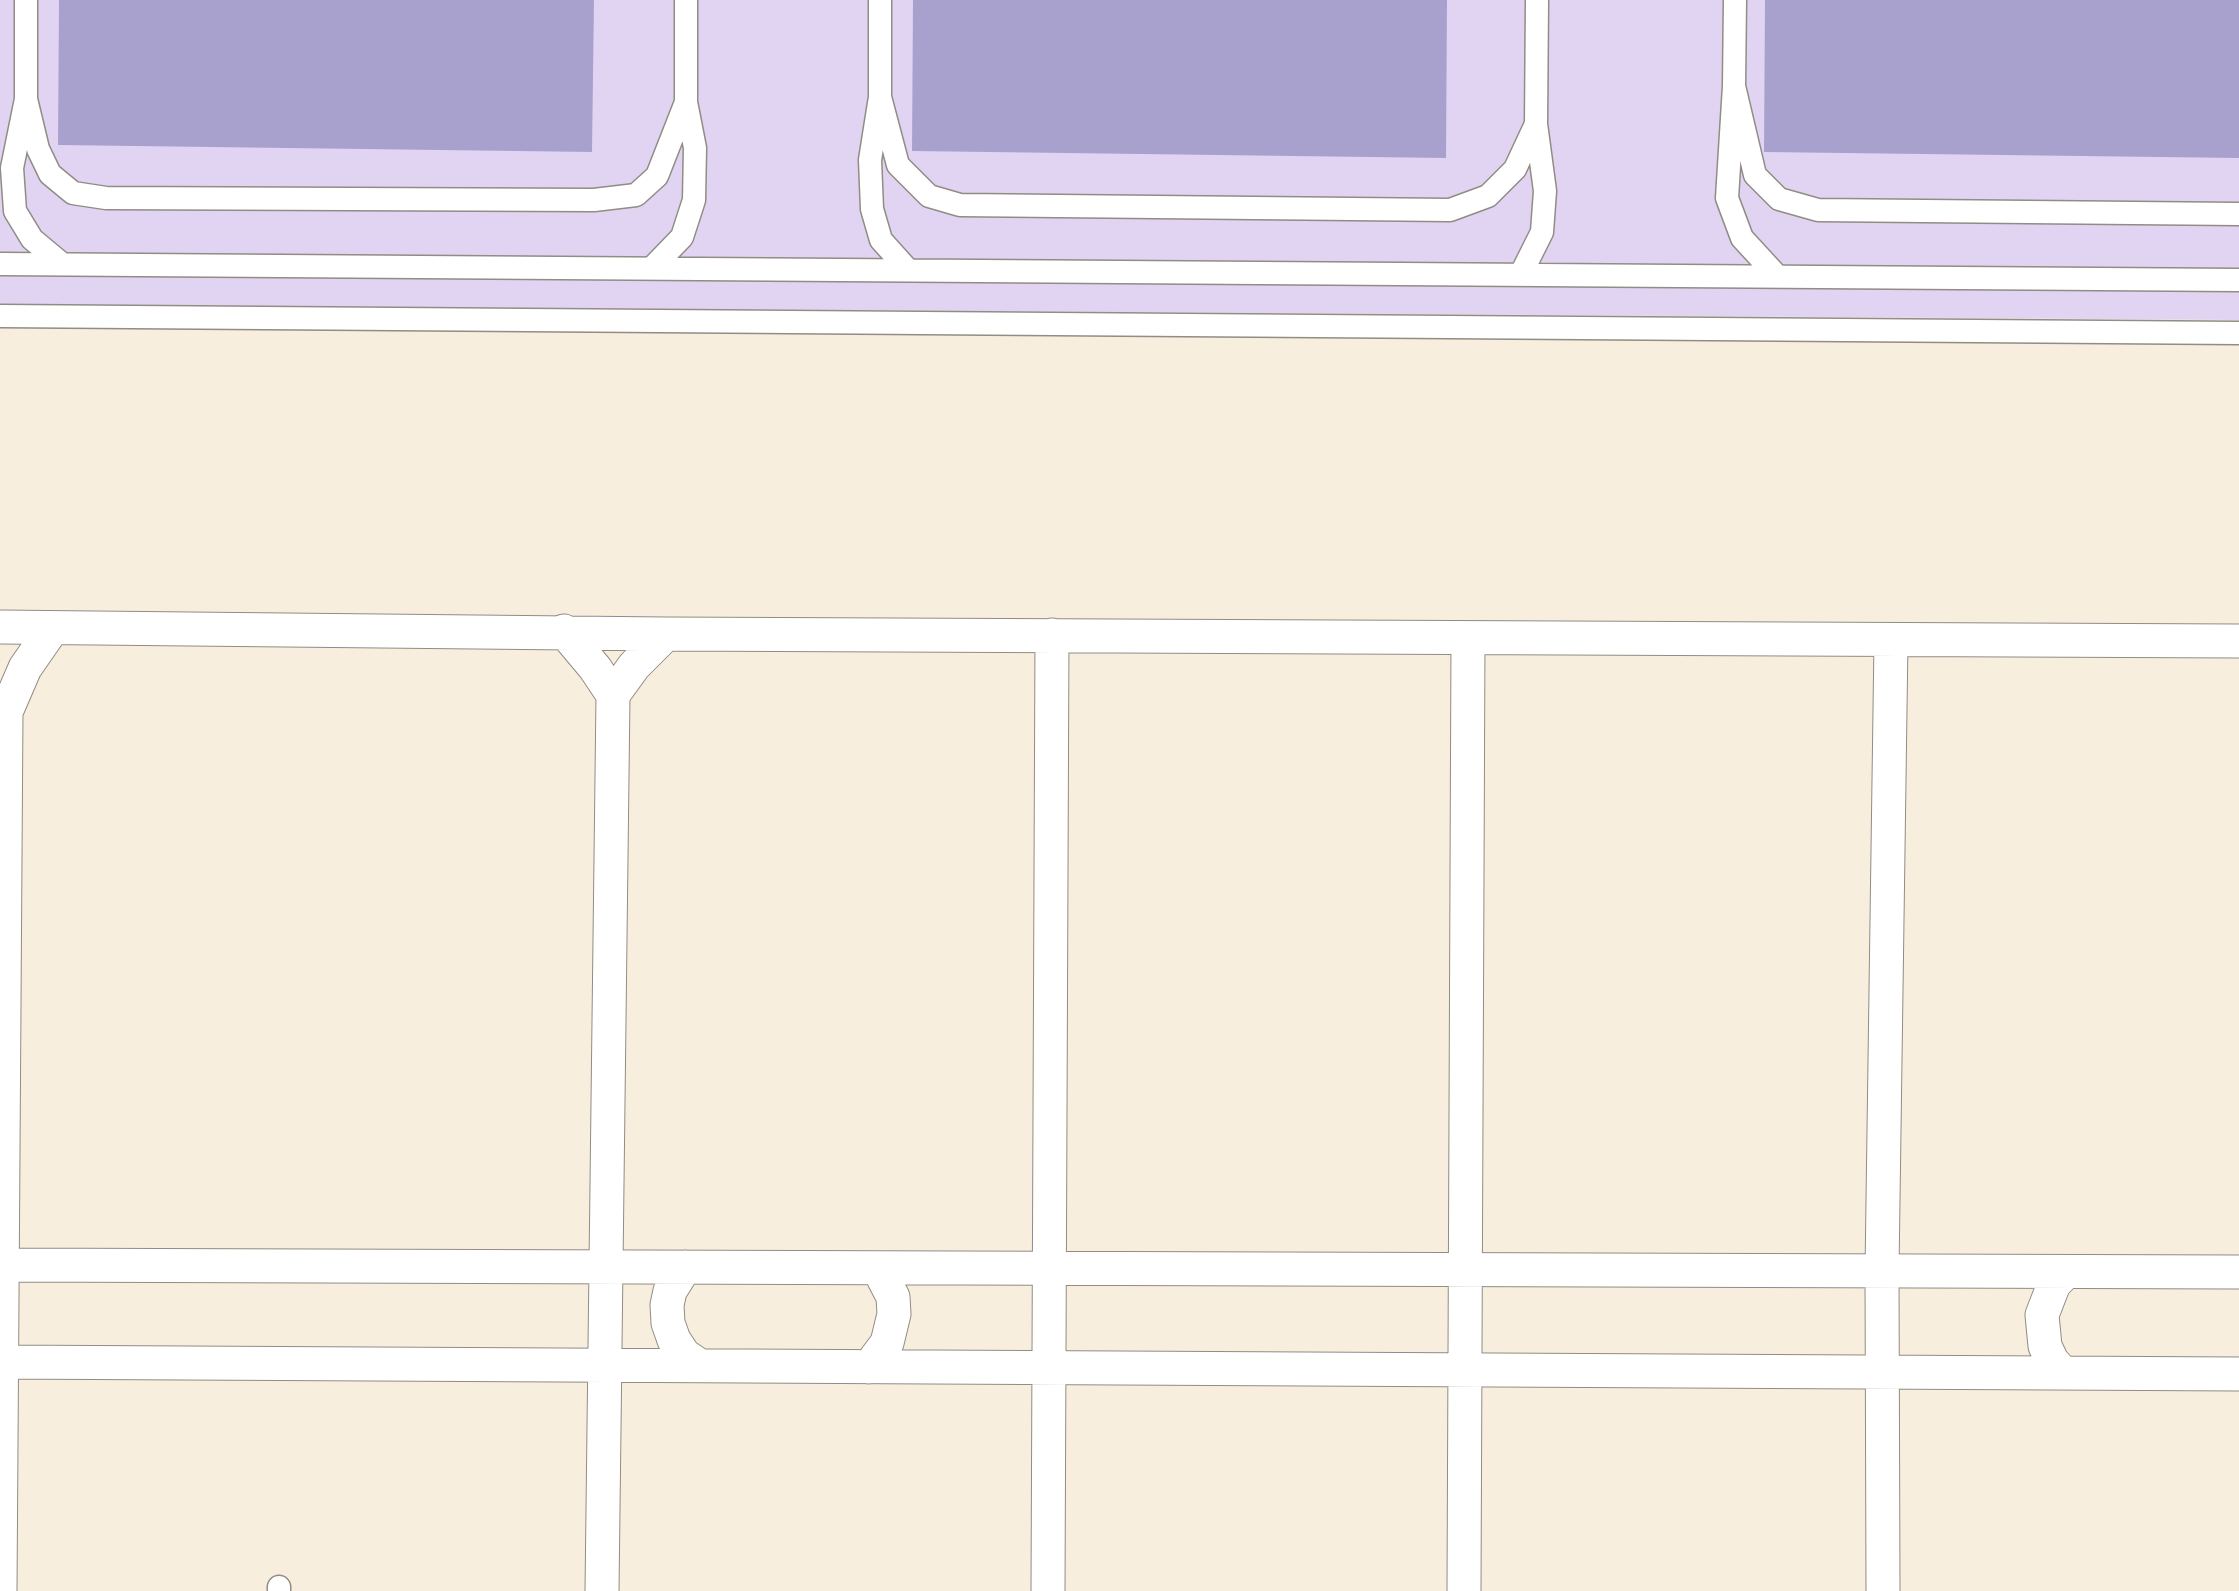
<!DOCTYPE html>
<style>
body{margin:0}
canvas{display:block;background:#f7eedd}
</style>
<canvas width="2239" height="1591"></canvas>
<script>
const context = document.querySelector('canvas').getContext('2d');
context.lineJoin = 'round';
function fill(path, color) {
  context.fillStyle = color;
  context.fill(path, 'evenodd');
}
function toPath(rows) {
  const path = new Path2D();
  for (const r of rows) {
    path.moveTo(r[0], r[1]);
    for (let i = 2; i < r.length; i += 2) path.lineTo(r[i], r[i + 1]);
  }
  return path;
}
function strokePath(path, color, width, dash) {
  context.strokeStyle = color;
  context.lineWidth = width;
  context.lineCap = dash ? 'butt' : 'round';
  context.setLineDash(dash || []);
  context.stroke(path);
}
fill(toPath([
 [0,0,2239,0,2239,320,0,304]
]), '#e1d4f3');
fill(toPath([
 [59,0,594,0,592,152,58,145],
 [913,0,1447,0,1446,158,912,151],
 [1765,0,2239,0,2239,158,1764,152]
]), '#a9a1cd');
const service = toPath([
 [26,0,26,99,12,168,15,211,32,239,62,264],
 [880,0,880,97,870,160,872,209,881,240,908,270],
 [1735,0,1734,86,1727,198,1742,238,1777,276],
 [1734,86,1755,175,1779,199,1818,210,2239,214],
 [880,97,898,165,929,196,960,205,1450,210,1488,196,1515,169,1536,124],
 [26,99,38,149,50,174,73,193,106,198,594,200,636,195,657,176,686,102],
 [0,264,2239,280],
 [652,268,682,237,694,200,695,148,686,102,686,0],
 [1521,274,1542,232,1545,191,1536,124,1537,0],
 [0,316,2239,333],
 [279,1587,279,1591]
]);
const minor = toPath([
 [0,627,666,634,2239,641],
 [564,631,595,668,613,695,602,1591],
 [613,695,634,666,666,634],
 [0,1265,2239,1272],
 [685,1267,670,1291,667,1305,668,1323,674,1340,684,1355,699,1365],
 [0,1362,2239,1374],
 [869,1367,887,1343,894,1314,893,1297,878,1268],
 [2063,1373,2052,1361,2045,1346,2042,1315,2054,1284,2066,1272],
 [0,1591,6,712,25,668,52,629],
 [1048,1591,1052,635],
 [1464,1591,1468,638],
 [1883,1591,1882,1271,1891,640]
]);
strokePath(service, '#918c84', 25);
strokePath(minor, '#918c84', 35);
strokePath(service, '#fff', 22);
strokePath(minor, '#fff', 33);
</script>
